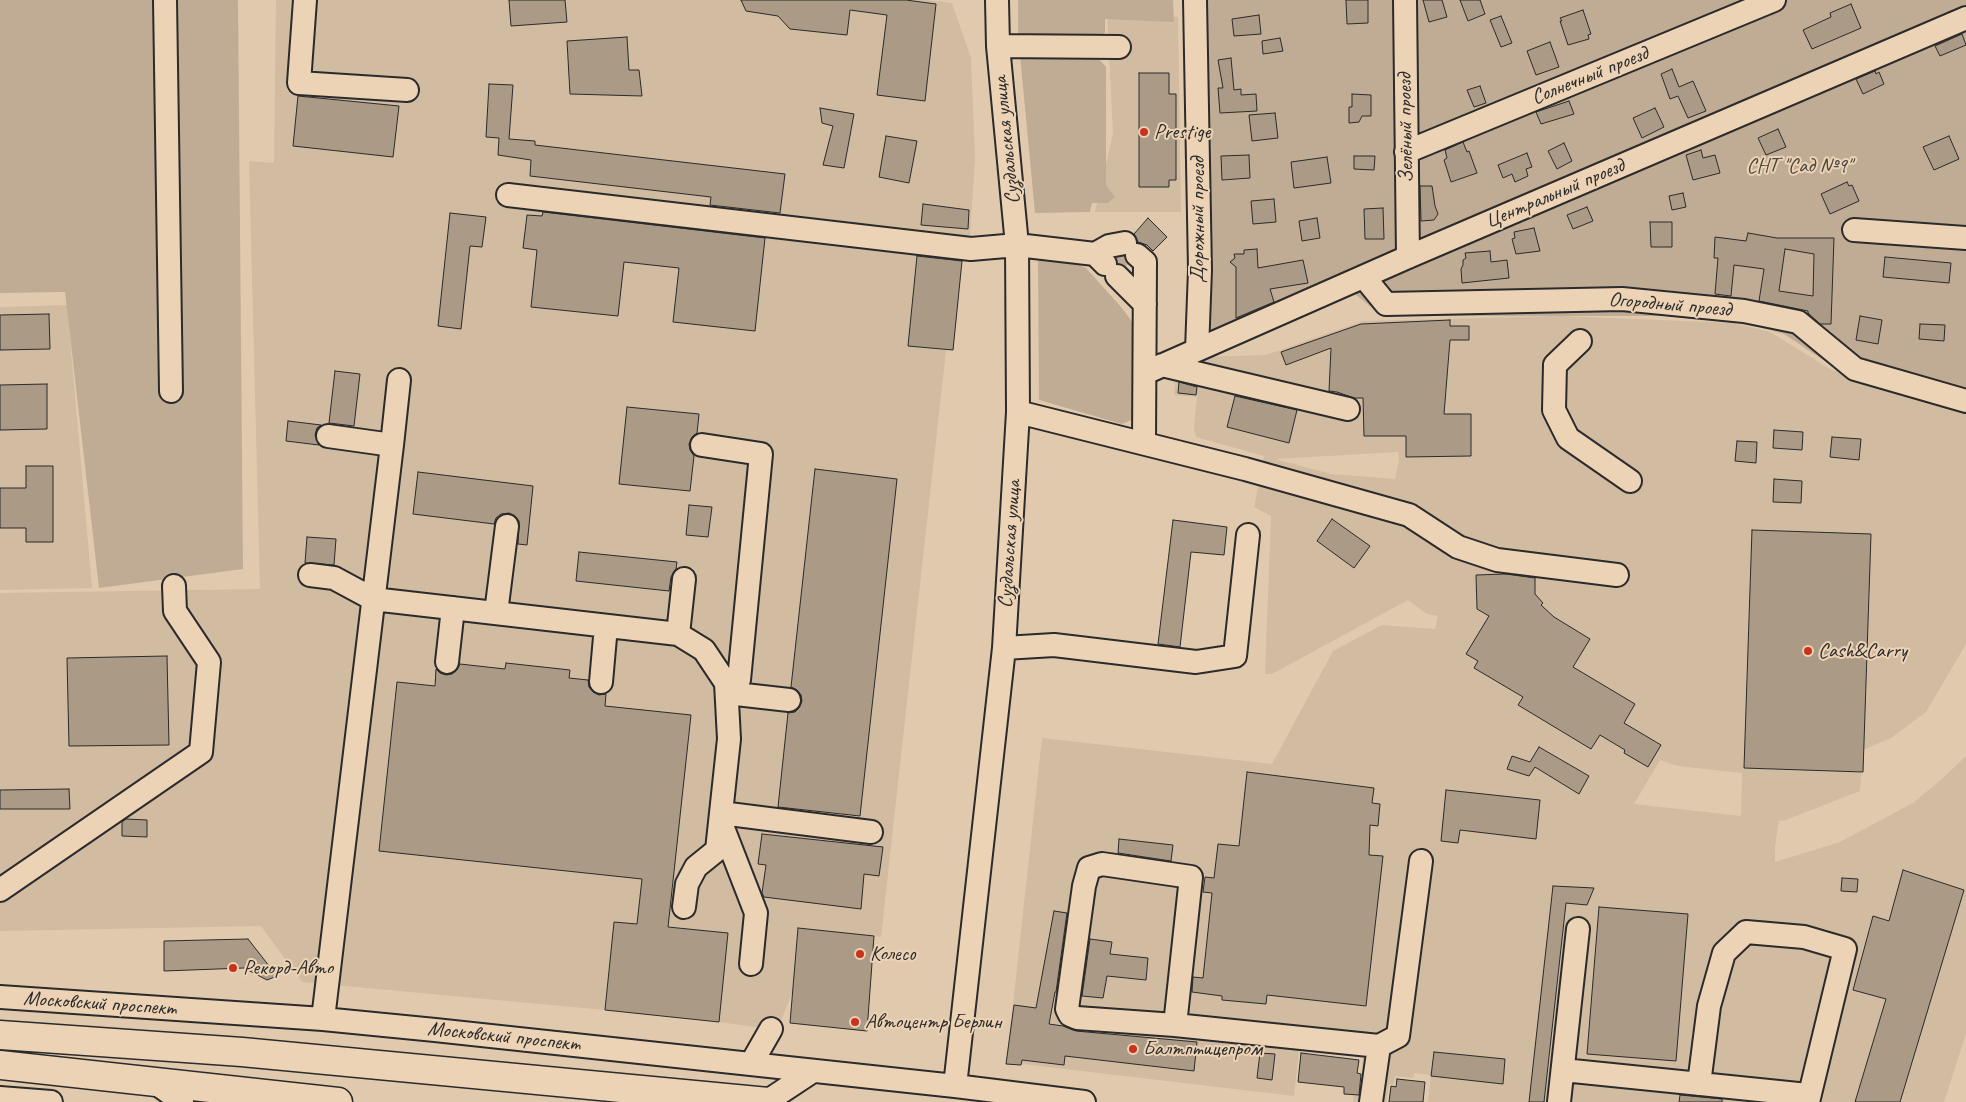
<!DOCTYPE html>
<meta charset="utf-8">
<style>
body{margin:0}
canvas{display:block;background:#e1c9ad}
</style>
<canvas width="1966" height="1102"></canvas>
<script>
const context = document.querySelector('canvas').getContext('2d');
context.lineJoin = 'round';
function fill(path, color) {
  context.fillStyle = color;
  context.fill(path, 'evenodd');
}
function toPath(rows) {
  const path = new Path2D();
  for (const r of rows) {
    path.moveTo(r[0], r[1]);
    for (let i = 2; i < r.length; i += 2) path.lineTo(r[i], r[i + 1]);
  }
  return path;
}
function strokePath(path, color, width, dash) {
  context.strokeStyle = color;
  context.lineWidth = width;
  context.lineCap = dash ? 'butt' : 'round';
  context.setLineDash(dash || []);
  context.stroke(path);
}
function write(font, color, halo, rows, align = 'center') {
  context.font = font + ' Caveat,sans-serif';
  context.lineWidth = 4;
  context.setLineDash([]);
  context.textBaseline = 'middle';
  context.strokeStyle = halo;
  context.fillStyle = color;
  for (const [text, x, y, turn = 0] of rows) {
    context.save();
    context.translate(x, y);
    context.rotate((+turn || 0) * Math.PI / 180);
    context.textAlign = isNaN(turn) ? turn : align;
    if (halo) context.strokeText(text, 0, 0);
    context.fillText(text, 0, 0);
    context.restore();
  }
}
fill(toPath([
 [276,0,926,0,952,3,971,58,975,159,970,234,963,253,953,350,946,350,881,937,798,928,793,991,777,1030,719,1022,728,933,614,922,605,1010,302,982,261,926,0,931,0,593,260,589,249,161,274,163],
 [1107,8,1178,17,1181,212,1095,212,1113,134],
 [67,305,92,588,0,590,0,307],
 [1559,316,1735,323,1770,332,1830,369,1878,386,1966,412,1966,644,1926,712,1891,738,1863,750,1860,791,1783,821,1779,820,1775,847,1775,862,1840,842,1913,803,1943,778,1966,756,1966,1034,1944,1102,1428,1102,1431,1075,1414,1073,1413,1078,1395,1076,1394,1084,1389,1084,1386,1102,1353,1102,1354,1089,1360,1089,1363,1057,1299,1050,1294,1096,1006,1062,1013,1005,1042,738,1272,764,1333,651,1382,625,1435,629,1438,616,1427,614,1408,600,1272,674,1265,674,1271,516,1254,507,1264,456,1196,437,1194,428,1197,397,1174,395,1176,377,1200,368,1200,357,1266,355,1363,321],
 [1398,452,1399,460,1395,479,1331,474,1275,459],
 [1660,760,1678,766,1742,773,1741,816,1634,804]
]), '#d1bba1');
fill(toPath([
 [0,0,238,0,243,569,99,588,65,292,0,293],
 [1018,0,1173,0,1174,22,1105,19,1105,33,1097,38,1018,39],
 [1196,0,1966,0,1966,408,1837,369,1784,334,1719,316,1382,316,1355,294,1203,342],
 [1020,55,1096,56,1106,67,1106,185,1115,197,1108,203,1092,203,1090,212,1035,213],
 [1050,258,1068,259,1086,268,1122,308,1135,326,1134,419,1122,424,1039,400,1038,261]
]), '#c0ac95');
const building = toPath([
 [509,0,565,0,567,22,511,26,509,0],
 [741,0,906,0,936,4,925,101,877,95,887,15,850,10,847,35,790,29,778,16,746,11,741,0],
 [1346,0,1368,0,1368,23,1347,24,1346,0],
 [1423,0,1442,0,1447,17,1429,22,1423,0],
 [1460,0,1480,0,1485,14,1468,21,1460,0],
 [1851,4,1861,28,1812,49,1803,30,1831,17,1830,13,1851,4],
 [1583,10,1591,34,1588,35,1589,39,1568,45,1560,21,1562,21,1560,18,1583,10],
 [1259,15,1261,34,1234,36,1232,19,1259,15],
 [1501,16,1512,43,1501,47,1490,20,1501,16],
 [1962,34,1966,45,1940,56,1935,46,1962,34],
 [627,37,629,70,639,70,642,96,570,94,567,41,627,37],
 [1280,38,1283,51,1263,54,1262,41,1280,38],
 [1550,42,1559,67,1536,75,1527,51,1550,42],
 [1231,58,1234,90,1241,89,1241,95,1256,94,1257,111,1220,113,1218,88,1223,88,1218,60,1231,58],
 [1672,69,1679,87,1693,81,1706,111,1688,118,1678,96,1670,99,1661,74,1672,69],
 [1875,71,1876,74,1879,72,1884,84,1863,94,1856,79,1875,71],
 [1139,73,1169,73,1169,94,1176,94,1176,180,1169,180,1169,187,1139,187,1139,73],
 [489,84,513,85,509,139,535,141,535,145,785,174,780,213,710,205,711,197,530,176,531,160,498,155,499,138,486,137,489,84],
 [1480,86,1486,103,1474,107,1467,90,1480,86],
 [1352,94,1371,95,1371,116,1362,116,1359,122,1349,123,1349,107,1352,107,1352,94],
 [298,96,399,106,393,157,293,146,298,96],
 [1569,101,1574,114,1541,124,1536,112,1569,101],
 [820,108,854,114,844,168,823,165,833,126,822,123,820,108],
 [1655,108,1664,127,1642,138,1633,118,1655,108],
 [1275,113,1278,138,1252,141,1249,115,1275,113],
 [1778,129,1786,147,1766,155,1758,138,1778,129],
 [886,136,917,141,909,183,879,177,886,136],
 [1949,136,1959,159,1934,170,1923,147,1949,136],
 [1463,142,1467,152,1469,151,1477,173,1451,182,1444,160,1447,158,1445,150,1463,142],
 [1564,143,1572,161,1557,169,1548,151,1564,143],
 [1701,150,1703,158,1715,155,1720,173,1693,180,1686,155,1701,150],
 [1527,153,1532,167,1526,169,1528,176,1515,182,1512,174,1503,178,1498,165,1527,153],
 [1249,155,1250,178,1222,180,1221,156,1249,155],
 [1354,156,1375,156,1374,170,1354,169,1354,156],
 [1327,157,1331,183,1294,188,1291,162,1327,157],
 [1847,182,1849,186,1852,185,1859,201,1830,214,1821,194,1847,182],
 [1420,186,1432,186,1435,206,1438,214,1434,220,1421,221,1420,186],
 [1683,193,1686,207,1672,210,1669,196,1683,193],
 [1274,199,1276,222,1253,224,1251,201,1274,199],
 [923,204,969,210,968,229,921,225,923,204],
 [1587,207,1593,221,1573,229,1567,215,1587,207],
 [1383,208,1384,239,1365,239,1364,209,1383,208],
 [543,212,765,238,755,331,673,322,679,268,624,262,618,316,531,307,537,250,523,248,527,215,542,216,543,212],
 [450,213,486,217,482,247,470,246,461,329,438,326,450,213],
 [1148,218,1167,237,1153,251,1147,245,1138,242,1134,234,1148,218],
 [1317,218,1320,238,1302,241,1299,221,1317,218],
 [1650,222,1672,222,1672,247,1651,247,1650,222],
 [1534,228,1540,251,1516,254,1512,239,1515,238,1514,232,1534,228],
 [1748,233,1777,238,1834,238,1831,324,1820,324,1808,313,1808,311,1759,301,1764,269,1734,265,1731,296,1715,294,1718,258,1714,258,1715,237,1746,241,1748,233],
 [1785,249,1814,254,1813,296,1779,291,1785,249],
 [1257,249,1258,268,1303,260,1308,283,1270,289,1274,302,1236,318,1236,267,1230,262,1235,258,1234,254,1244,254,1244,250,1257,249],
 [1490,251,1491,262,1507,260,1509,278,1462,283,1461,269,1463,265,1463,260,1466,258,1465,253,1490,251],
 [917,256,962,261,953,350,908,346,917,256],
 [1885,257,1951,263,1949,283,1883,277,1885,257],
 [49,314,50,349,0,350,0,315,49,314],
 [1860,316,1882,320,1878,344,1856,340,1860,316],
 [1450,320,1450,326,1469,326,1469,340,1450,340,1444,414,1471,414,1471,456,1406,457,1406,436,1364,436,1363,398,1354,398,1337,392,1329,391,1331,348,1286,365,1281,352,1361,324,1450,320],
 [1920,324,1945,325,1944,341,1919,339,1920,324],
 [335,371,360,374,354,426,329,423,335,371],
 [1179,382,1197,387,1196,395,1178,393,1179,382],
 [47,384,47,429,0,430,0,385,47,384],
 [1235,396,1297,410,1289,443,1227,427,1235,396],
 [627,407,699,414,697,433,692,437,689,444,690,450,694,456,690,491,619,484,627,407],
 [288,421,321,425,317,428,315,435,319,445,286,441,288,421],
 [1774,430,1803,432,1802,450,1773,448,1774,430],
 [1832,437,1861,439,1859,460,1830,457,1832,437],
 [1737,441,1757,442,1756,463,1735,461,1737,441],
 [26,466,53,466,53,542,26,542,26,528,0,528,0,488,26,488,26,466],
 [815,469,897,479,860,816,778,807,788,713,795,712,799,708,802,701,801,695,797,690,791,687,815,469],
 [418,472,533,486,527,545,518,544,519,521,515,516,509,513,501,514,496,518,494,524,413,514,418,472],
 [1774,479,1802,481,1801,503,1773,502,1774,479],
 [689,505,712,507,708,537,686,535,689,505],
 [1332,519,1370,546,1354,568,1317,541,1332,519],
 [1173,520,1227,527,1224,555,1191,552,1180,647,1158,644,1173,520],
 [1752,530,1871,534,1863,772,1744,768,1752,530],
 [307,537,336,539,334,565,305,563,307,537],
 [579,552,677,562,676,569,671,577,669,591,576,581,579,552],
 [1506,574,1535,578,1535,594,1543,603,1541,605,1554,617,1590,639,1573,667,1635,704,1624,723,1661,745,1648,767,1624,753,1625,750,1600,735,1591,749,1518,705,1523,697,1474,668,1478,661,1466,654,1489,616,1477,609,1476,575,1506,574],
 [167,656,169,745,69,746,67,658,167,656],
 [506,663,570,670,569,678,588,680,589,687,593,692,599,695,606,694,605,706,691,715,668,927,728,933,719,1022,605,1010,614,922,637,924,642,879,379,851,397,682,435,686,436,669,440,673,446,675,452,674,457,670,460,664,505,669,506,663],
 [1539,747,1589,776,1579,794,1535,767,1529,776,1507,769,1512,756,1530,762,1539,747],
 [1247,772,1374,788,1372,803,1380,804,1378,826,1370,825,1369,855,1383,856,1366,1006,1267,995,1266,1004,1222,1000,1222,996,1192,992,1193,977,1203,978,1212,893,1203,892,1205,877,1214,878,1218,844,1239,846,1247,772],
 [69,789,70,809,0,809,0,790,69,789],
 [1446,790,1540,800,1536,839,1460,830,1458,843,1441,841,1446,790],
 [126,819,147,820,147,837,122,836,122,822,126,819],
 [762,834,883,847,879,876,864,874,861,909,764,897,762,893,766,865,758,864,762,834],
 [1119,839,1173,845,1171,861,1118,853,1119,839],
 [1903,870,1964,890,1900,1102,1855,1102,1886,999,1853,990,1873,916,1889,921,1903,870],
 [1842,878,1858,879,1857,892,1841,891,1842,878],
 [1553,886,1594,888,1587,905,1566,903,1544,1102,1529,1102,1553,886],
 [1599,907,1688,914,1676,1061,1587,1054,1599,907],
 [1054,911,1067,913,1056,992,1055,992,1049,1024,1063,1026,1076,1031,1197,1042,1194,1071,1065,1056,1064,1065,1022,1060,1021,1065,1006,1064,1014,1005,1036,1008,1054,911],
 [798,928,874,936,867,1031,790,1023,798,928],
 [248,939,277,976,267,980,244,968,164,971,164,941,248,939],
 [1090,939,1112,942,1110,954,1148,958,1146,980,1107,976,1103,998,1082,996,1090,939],
 [1434,1052,1505,1059,1503,1084,1431,1076,1434,1052],
 [1260,1053,1275,1054,1272,1080,1257,1078,1260,1053],
 [1301,1053,1359,1060,1357,1073,1361,1074,1359,1095,1344,1094,1344,1087,1298,1082,1301,1053],
 [1397,1079,1425,1082,1423,1102,1389,1102,1391,1086,1396,1087,1397,1079],
 [1680,1095,1722,1099,1722,1102,1679,1102,1680,1095]
]);
fill(building, '#ab9a86');
strokePath(building, '#2b2b2b', 1);
strokePath(toPath([
 [1115,253,1127,265]
]), '#bda993', 22, [22, 11]);
const minor = toPath([
 [165,0,171,391],
 [305,0,299,83,407,90],
 [1195,0,1200,270,1197,350],
 [1405,0,1408,257],
 [998,46,1119,47],
 [1406,152,1774,0],
 [508,195,971,249,1017,245,1095,254,1105,264],
 [1854,230,1966,238],
 [1095,254,1109,246,1125,243],
 [1137,255,1145,262,1144,443],
 [1117,276,1145,304],
 [1364,277,1386,304,1622,299,1744,311,1798,322,1855,369,1966,401],
 [1580,341,1555,365,1554,410,1568,438,1630,481],
 [1162,365,1348,409],
 [1145,373,1408,257,1966,18],
 [1018,412,1245,469,1409,515,1458,547,1497,560,1617,575],
 [392,445,399,380],
 [702,445,761,454,739,680,727,693,789,700],
 [310,575,334,578,373,599,678,634,684,579],
 [496,613,507,526],
 [678,634,704,650,726,683,729,739,717,850,696,867,687,884,684,907],
 [1004,648,1054,645,1196,662,1235,656,1248,535],
 [447,662,453,608],
 [601,682,606,626],
 [721,813,871,832],
 [721,823,756,913,751,964],
 [0,890,201,752,209,662,175,611,174,586],
 [0,997,323,1019,435,1030,955,1086,1084,1102],
 [323,1019,392,445,328,436],
 [1175,1025,1191,877,1102,864,1089,868,1084,886,1067,1009,1070,1015,1077,1018,1175,1025,1379,1046],
 [751,1064,771,1029],
 [1563,1070,1808,1095],
 [153,1081,182,1102],
 [1699,1084,1709,1006,1724,953,1746,932,1804,937,1845,949,1808,1102],
 [955,1086,1004,648,1018,412,1017,245,998,46,997,0],
 [0,1098,51,1102],
 [766,1102,813,1071],
 [1371,1102,1379,1046,1398,1036,1421,861],
 [1559,1102,1578,929]
]);
const major = toPath([
 [0,1035,242,1052,768,1102],
 [0,1065,338,1102]
]);
strokePath(minor, '#2b2b2b', 26);
strokePath(major, '#2b2b2b', 31);
strokePath(minor, '#edd3b5', 22);
strokePath(major, '#edd3b5', 28);
for (const [x, y, r, color] of [
 [1144,132,5,"#c8321e"],
 [1808,651,5,"#c8321e"],
 [860,954,5,"#c8321e"],
 [233,968,5,"#c8321e"],
 [855,1022,5,"#c8321e"],
 [1133,1049,5,"#c8321e"]
]) {
  const dot = new Path2D();
  dot.arc(x, y, r, 0, 2 * Math.PI);
  context.fillStyle = color;
  context.fill(dot);
  strokePath(dot, '#edd3b5', 2);
}
write('21px', '#2b2b2b', '#edd3b5', [
 ["Солнечный проезд",1590,76,-22],
 ["Зелёный проезд",1406,128,-91],
 ["Суздальская улица",1007,140,-96],
 ["Центральный проезд",1555,194,-23],
 ["Дорожный проезд",1198,220,-90],
 ["Огородный проезд",1670,305,5],
 ["Суздальская улица",1010,544,-86],
 ["Московский проспект",100,1004,4],
 ["Московский проспект",504,1037,6]
]);
write('21px', '#2b2b2b', '#edd3b5', [
 ["Prestige",1154,132],
 ["Cash&Carry",1818,651],
 ["Колесо",870,954],
 ["Рекорд-Авто",243,968],
 ["Автоцентр Берлин",865,1022],
 ["Балтптицепром",1143,1049]
], 'left');
write('21px', '#494540', '#edd3b5', [
 ["СНТ \"Сад №9\"",1799,166]
]);
</script>
